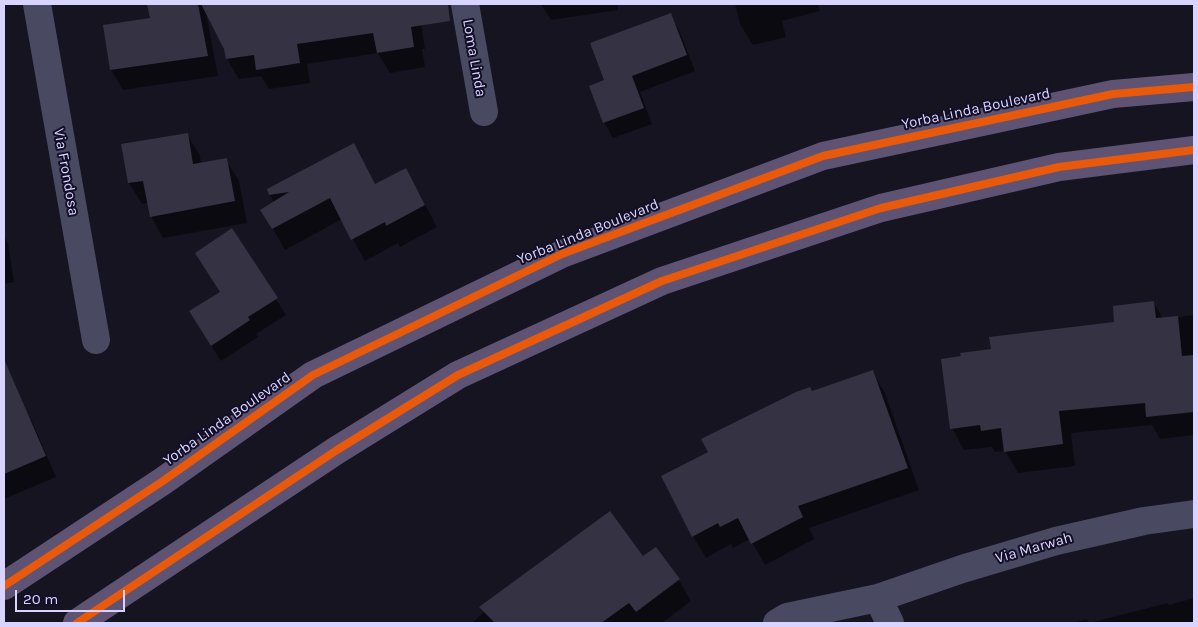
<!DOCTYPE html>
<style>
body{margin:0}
#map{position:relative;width:1198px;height:627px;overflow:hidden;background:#161421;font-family:Karla,sans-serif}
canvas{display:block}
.frame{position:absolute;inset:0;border:5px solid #d9d4ff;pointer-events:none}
.scale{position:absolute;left:15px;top:590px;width:110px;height:22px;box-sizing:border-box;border:2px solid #d9d4ff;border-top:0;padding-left:6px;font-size:15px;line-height:18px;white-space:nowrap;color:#d9d4ff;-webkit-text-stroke:4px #130f26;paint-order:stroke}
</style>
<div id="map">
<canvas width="1198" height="627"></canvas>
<div class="frame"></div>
<div class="scale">20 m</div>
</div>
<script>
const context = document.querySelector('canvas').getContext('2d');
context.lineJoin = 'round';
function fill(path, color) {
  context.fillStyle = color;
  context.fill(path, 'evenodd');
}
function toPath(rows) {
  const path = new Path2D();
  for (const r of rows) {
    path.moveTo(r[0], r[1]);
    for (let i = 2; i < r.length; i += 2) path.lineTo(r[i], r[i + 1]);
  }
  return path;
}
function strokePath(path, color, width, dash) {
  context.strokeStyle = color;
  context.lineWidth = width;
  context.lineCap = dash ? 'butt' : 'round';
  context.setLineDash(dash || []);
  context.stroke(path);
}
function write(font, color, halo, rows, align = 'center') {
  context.font = font + ' Karla,sans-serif';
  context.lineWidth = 4;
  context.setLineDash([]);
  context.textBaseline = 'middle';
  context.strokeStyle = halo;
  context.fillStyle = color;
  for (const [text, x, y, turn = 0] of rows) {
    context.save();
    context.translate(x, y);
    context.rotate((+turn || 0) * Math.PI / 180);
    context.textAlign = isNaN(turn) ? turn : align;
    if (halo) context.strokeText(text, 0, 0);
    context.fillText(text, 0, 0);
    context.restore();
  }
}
fill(toPath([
 [149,4,418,4,425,49,422,49,425,67,390,73,378,53,307,64,310,83,269,89,261,76,239,79,227,59,226,49,206,13,218,76,123,90,111,70,105,26,151,20],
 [541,4,618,4,618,10,551,20],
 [735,4,818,4,820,11,782,21,786,37,753,45,740,24],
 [670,15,679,30,695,71,640,92,652,124,613,138,604,122,606,81],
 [187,134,200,156,201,164,226,160,239,181,247,223,163,238,151,216,148,203,142,204,129,183],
 [375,185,418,191,437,227,400,247,398,243,365,261,342,219,285,250,262,210,274,203,268,190],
 [232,230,286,315,256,334,258,337,221,361,199,327,221,293],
 [4,236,8,243,14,282,4,284],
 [1154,303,1163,319,1194,315,1194,435,1160,439,1152,425,1071,433,1075,466,1018,473,1005,451,995,452,992,447,964,450,952,428,992,350,1116,323],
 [872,371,885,393,919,490,809,528,814,539,765,565,750,539,733,548,731,544,706,558,693,536,710,453,811,392],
 [23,406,34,426,56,477,4,499,4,414],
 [643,557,679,580,691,601,662,623,472,623,484,612,481,607],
 [1194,598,1194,623,1072,623,1087,619,1089,623,1168,603,1169,605]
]), '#0007');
fill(toPath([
 [147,4,198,4,208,56,110,70,103,25,150,18],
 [201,4,448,4,450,21,411,27,414,47,377,53,373,33,297,44,300,63,256,70,254,55,226,59,224,49],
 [671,13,687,55,632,76,644,108,603,123,589,86,604,80,590,43],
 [188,133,193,164,227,158,235,201,150,217,143,181,128,183,121,144],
 [354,143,375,184,406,168,425,205,386,226,385,222,351,240,330,198,272,229,260,210,289,192,269,195,267,189],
 [232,228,278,298,248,317,250,320,211,346,189,311,220,292,195,253],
 [1154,301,1156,318,1178,316,1182,356,1194,355,1194,412,1146,417,1145,403,1059,411,1063,444,1004,452,1001,428,981,431,980,425,950,429,941,359,961,356,960,353,991,349,989,337,1114,322,1113,306],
 [4,359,46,456,4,474],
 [873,370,908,468,798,506,803,517,751,544,738,518,720,527,718,523,692,537,661,476,708,452,701,439,796,392,810,387,812,391],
 [610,511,643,556,656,547,680,579,636,612,629,603,601,623,495,623,479,607]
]), '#343243');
strokePath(toPath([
 [37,4,96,340],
 [465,4,484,112],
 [878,598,890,623],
 [777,623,787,617,878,598,962,569,1056,541,1144,521,1194,514]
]), '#4a4962', 28);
strokePath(toPath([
 [4,586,163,481,313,375,562,254,823,156,1113,94,1194,87],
 [77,623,337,450,458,375,662,281,881,208,1059,167,1194,150]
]), '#5e5373', 28);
strokePath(toPath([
 [4,586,163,481,313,375,562,254,823,156,1113,94,1194,87],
 [77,623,337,450,458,375,662,281,881,208,1059,167,1194,150]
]), '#e8590c', 8);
write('15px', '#d9d4ff', '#130f26', [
 ["Loma Linda",474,58,80],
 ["Yorba Linda Boulevard",976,109,-12],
 ["Via Frondosa",66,172,80],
 ["Yorba Linda Boulevard",588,232,-22],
 ["Yorba Linda Boulevard",227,419,-35],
 ["Via Marwah",1034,548,-16]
]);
</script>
